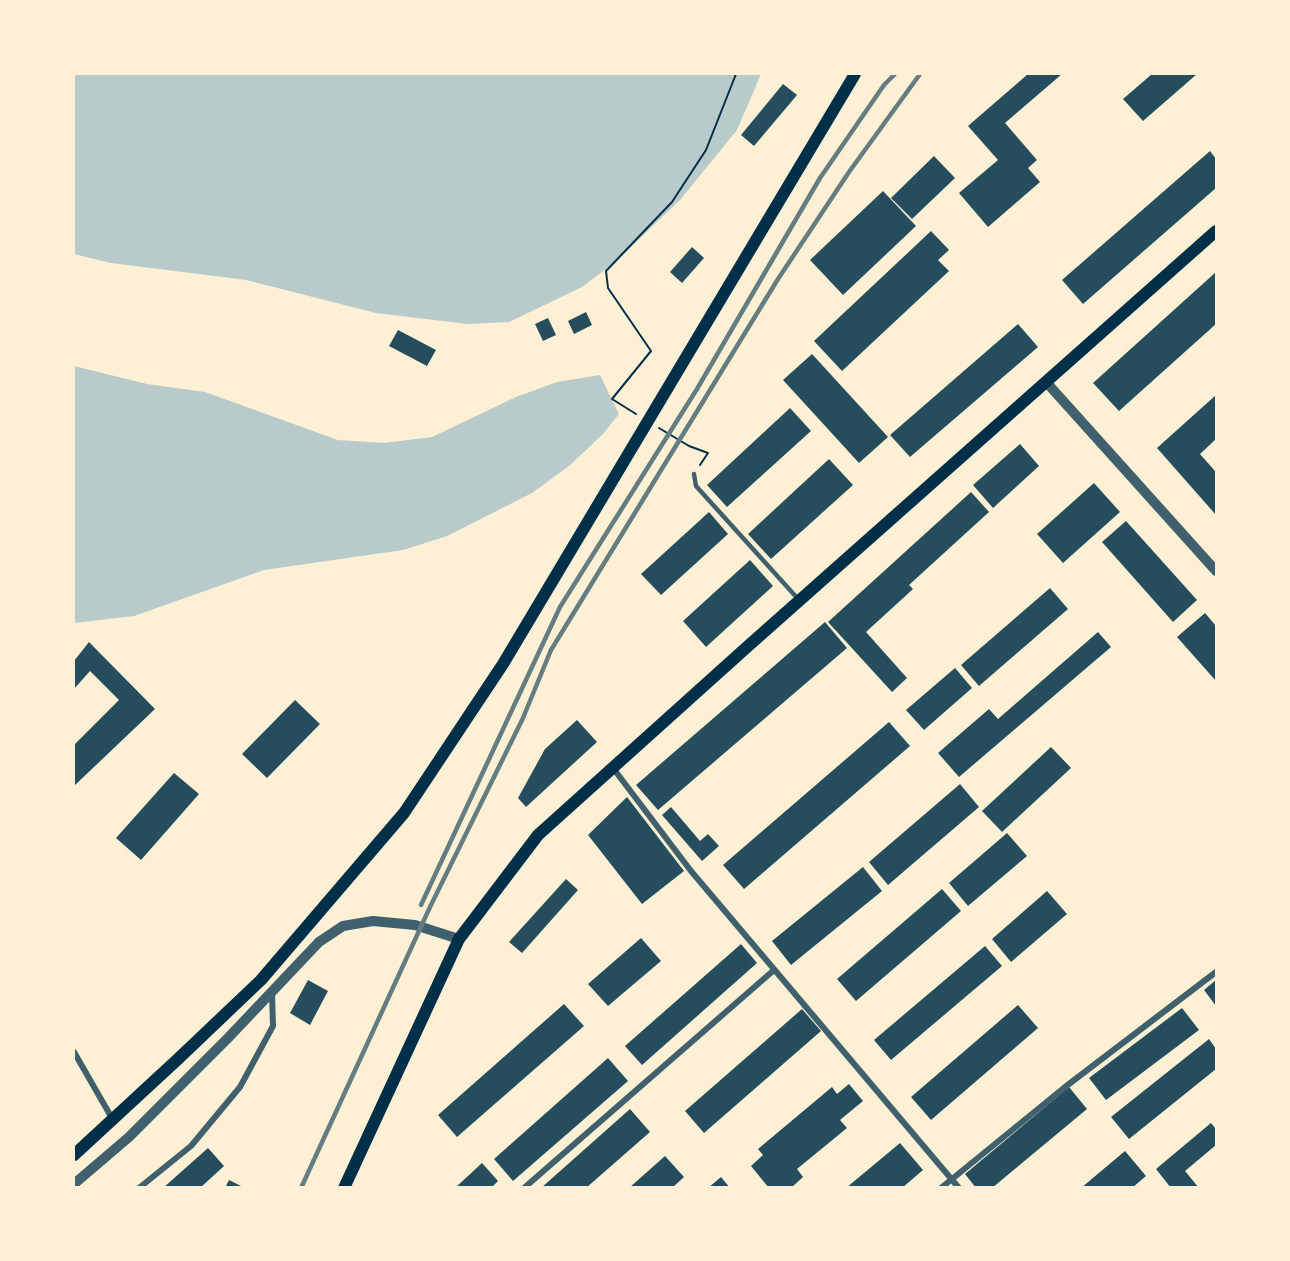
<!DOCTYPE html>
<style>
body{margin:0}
#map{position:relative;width:1290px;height:1261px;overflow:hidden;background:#fdf0d5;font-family:"Asap Condensed",sans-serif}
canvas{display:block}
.frame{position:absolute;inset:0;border:75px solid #fdf0d5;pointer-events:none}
</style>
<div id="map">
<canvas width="1290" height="1261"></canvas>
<div class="frame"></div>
</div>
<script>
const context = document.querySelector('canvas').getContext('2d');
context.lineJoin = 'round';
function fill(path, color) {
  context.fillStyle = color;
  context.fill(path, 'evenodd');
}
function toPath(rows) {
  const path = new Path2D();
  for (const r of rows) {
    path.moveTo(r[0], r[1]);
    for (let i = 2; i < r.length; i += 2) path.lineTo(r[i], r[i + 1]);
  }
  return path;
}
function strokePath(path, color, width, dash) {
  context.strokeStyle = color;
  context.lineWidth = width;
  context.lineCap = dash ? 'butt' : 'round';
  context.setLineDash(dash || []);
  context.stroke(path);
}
fill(toPath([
 [74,74,761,74,737,130,680,200,615,262,582,287,509,322,468,324,376,313,246,280,111,263,74,254],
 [74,366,147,384,205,392,338,440,384,443,432,437,516,397,557,382,600,375,619,414,603,434,569,466,532,493,447,536,403,550,264,570,134,616,74,623]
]), '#b9caca');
fill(toPath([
 [1028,74,1062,74,1005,123,1037,160,1028,168,1040,182,988,227,959,193,998,160,968,126],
 [1152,74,1197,74,1143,121,1123,99],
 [783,84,797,95,754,146,741,135],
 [1210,151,1216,159,1216,188,1083,304,1062,280],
 [934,156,955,178,912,219,891,198],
 [883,191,916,226,843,295,810,260],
 [931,231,949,250,938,260,949,271,842,371,814,341],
 [692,247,704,258,682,283,670,272],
 [1216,272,1216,324,1119,411,1093,383],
 [586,312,592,325,574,334,568,321],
 [548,318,556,335,543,341,535,324],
 [1018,324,1038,347,910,457,890,435],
 [398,330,436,350,427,366,389,346],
 [812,354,888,437,859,463,783,380],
 [1216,395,1216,439,1200,454,1215,471,1216,470,1216,515,1157,448],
 [790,408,811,431,727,507,707,485],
 [1020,444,1039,466,993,508,973,485],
 [829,459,853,485,771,559,748,534],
 [1094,483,1120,512,1063,563,1037,534],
 [971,492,989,512,909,585,913,589,866,632,907,678,892,692,828,622],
 [709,512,728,534,661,595,641,574],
 [1126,521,1197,600,1173,622,1102,542],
 [750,560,773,586,706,647,683,621],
 [1050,588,1068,609,979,686,961,665],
 [1205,613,1216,626,1216,681,1177,637],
 [825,622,847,648,658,810,636,785],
 [1098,632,1111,647,959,777,938,753,989,709,998,719],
 [89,642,155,709,74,786,74,745,119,700,90,671,74,689,74,661],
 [955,668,972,688,924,730,906,710],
 [295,700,320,724,267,778,242,754],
 [577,720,597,742,526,807,518,798,545,749],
 [889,722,910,746,744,889,723,865],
 [1051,747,1071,768,1002,832,982,811],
 [174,773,199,794,141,860,116,838],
 [960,784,979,807,888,885,869,862],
 [627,797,684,871,642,904,588,835],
 [671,807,700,841,708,834,719,846,702,861,662,815],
 [1007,833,1027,856,968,906,949,883],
 [863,867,882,891,791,965,772,941],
 [566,879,578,890,522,953,509,942],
 [942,889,961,911,856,1001,837,979],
 [1047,891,1067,914,1011,962,992,939],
 [641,938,661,961,608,1006,588,984],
 [741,944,757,963,642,1065,625,1046],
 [985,946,1002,966,891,1060,874,1040],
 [308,980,328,991,310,1025,290,1013],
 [1216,980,1216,1006,1204,990],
 [564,1004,584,1026,457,1137,438,1115],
 [1018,1005,1038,1028,931,1120,911,1097],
 [1182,1008,1199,1030,1106,1100,1089,1078],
 [802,1009,821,1031,704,1133,685,1111],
 [1209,1039,1216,1049,1216,1069,1129,1139,1111,1117],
 [608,1058,628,1081,513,1181,494,1159],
 [849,1084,863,1101,840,1120,847,1128,797,1169,803,1177,791,1188,769,1188,751,1166,763,1155,758,1149,832,1087,837,1094],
 [1069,1087,1087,1109,992,1188,976,1188,965,1174],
 [630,1109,650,1132,586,1188,541,1188],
 [1211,1123,1216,1129,1216,1145,1185,1171,1199,1188,1171,1188,1156,1169],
 [900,1143,923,1170,902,1188,846,1188],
 [208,1148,224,1166,200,1188,163,1188],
 [1125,1151,1146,1176,1132,1188,1081,1188],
 [665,1156,684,1177,672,1188,629,1188],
 [482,1163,498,1181,491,1188,455,1188],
 [721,1177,730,1188,708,1188],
 [229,1180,245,1188,225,1188]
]), '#264d5e');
strokePath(toPath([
 [636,414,612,399,651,351,608,288,606,271,672,202,706,150,736,74],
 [659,428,689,446,708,453,700,465]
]), '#003049', 2);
strokePath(toPath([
 [694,474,696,486,799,600]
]), '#3f606c', 4.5);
strokePath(toPath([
 [613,768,691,871,959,1188],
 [74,1052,113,1120],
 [139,1188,191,1146,240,1087,273,1026,272,992],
 [524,1188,774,970],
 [941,1188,1065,1087,1216,972]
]), '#3f606c', 6);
strokePath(toPath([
 [1047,383,1216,571],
 [74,1184,129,1137,228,1038,319,942,343,926,373,921,415,925,459,939]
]), '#3f606c', 10);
strokePath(toPath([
 [74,1155,178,1059,261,980,404,813,503,664,855,74],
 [344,1188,459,939,538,835,747,647,1216,231]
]), '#003049', 12);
strokePath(toPath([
 [421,905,560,607,697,389,820,178,884,85,895,74],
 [301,1188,430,907,523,718,551,650,778,279,849,172,920,74]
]), '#657d81', 4.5);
</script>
